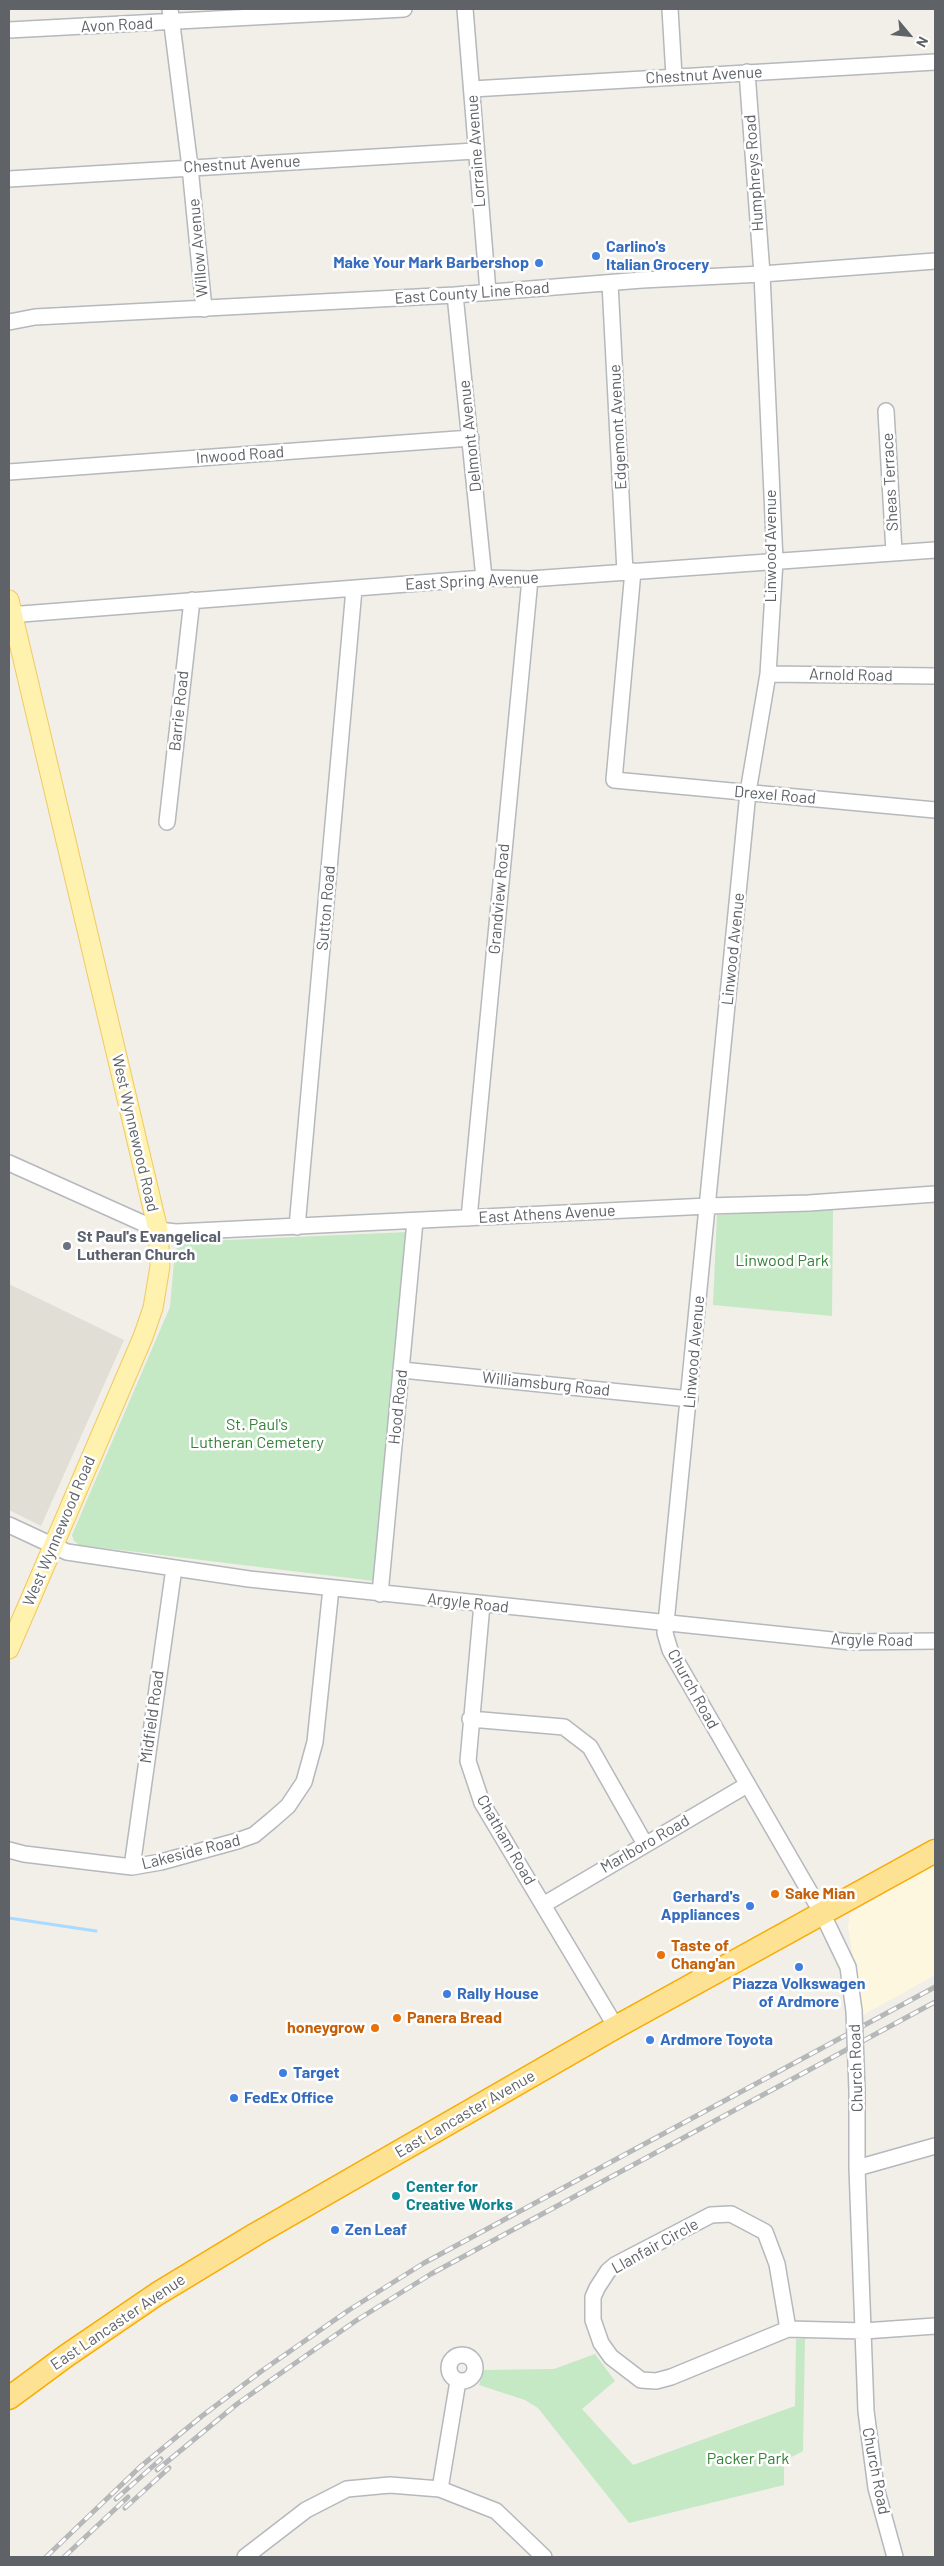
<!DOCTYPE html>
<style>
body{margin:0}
#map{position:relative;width:944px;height:2566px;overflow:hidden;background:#f1efe8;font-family:Barlow,sans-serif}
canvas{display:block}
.frame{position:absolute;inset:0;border:10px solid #5f6368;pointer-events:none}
.north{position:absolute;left:884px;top:10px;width:50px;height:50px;-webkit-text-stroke:4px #fff;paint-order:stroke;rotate:118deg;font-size:14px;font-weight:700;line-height:20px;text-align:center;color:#5f6368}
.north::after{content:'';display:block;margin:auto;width:18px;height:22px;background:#5f6368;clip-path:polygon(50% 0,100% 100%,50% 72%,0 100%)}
</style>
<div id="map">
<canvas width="944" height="2566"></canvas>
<div class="frame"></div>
<div class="north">N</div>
</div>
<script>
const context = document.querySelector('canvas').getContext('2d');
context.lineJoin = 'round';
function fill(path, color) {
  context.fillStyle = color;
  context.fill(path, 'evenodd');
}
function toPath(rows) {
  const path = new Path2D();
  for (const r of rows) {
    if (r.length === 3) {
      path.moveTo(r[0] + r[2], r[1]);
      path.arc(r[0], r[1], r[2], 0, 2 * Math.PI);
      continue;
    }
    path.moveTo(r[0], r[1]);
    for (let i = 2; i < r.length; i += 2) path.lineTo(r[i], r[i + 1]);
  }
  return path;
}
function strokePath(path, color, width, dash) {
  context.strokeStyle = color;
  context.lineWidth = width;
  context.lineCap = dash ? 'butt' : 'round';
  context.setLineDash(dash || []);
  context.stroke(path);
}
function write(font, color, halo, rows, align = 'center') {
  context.font = font + ' Barlow,sans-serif';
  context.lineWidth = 5;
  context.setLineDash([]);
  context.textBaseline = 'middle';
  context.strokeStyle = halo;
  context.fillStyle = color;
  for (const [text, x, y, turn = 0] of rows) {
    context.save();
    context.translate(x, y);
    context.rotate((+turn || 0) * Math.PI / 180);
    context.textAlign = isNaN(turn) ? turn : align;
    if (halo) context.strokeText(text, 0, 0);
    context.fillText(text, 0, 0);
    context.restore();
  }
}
fill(toPath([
 [935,1864,935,1975,863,2015,848,1927,850,1914]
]), '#fef7e0');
fill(toPath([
 [9,1284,124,1340,41,1526,9,1510]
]), '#e1ded6');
fill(toPath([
 [833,1209,832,1316,713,1305,717,1215],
 [408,1232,374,1581,79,1545,74,1541,72,1535,170,1307,175,1250,184,1242],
 [805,2338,803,2451,784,2461,784,2485,629,2523,538,2408,525,2400,479,2385,484,2370,554,2369,595,2354,615,2381,582,2409,633,2465,795,2406,796,2339]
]), '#c5e8c5');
strokePath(toPath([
 [9,1918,96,1931]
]), '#aadaff', 3);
const minor = toPath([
 [170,9,190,167,204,309],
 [465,9,488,292],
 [670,9,674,76],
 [9,30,404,9],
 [747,72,762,274,775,561,768,674,748,792,665,1633,670,1650,823,1915,848,1967,854,2011],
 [472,89,935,62],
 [9,179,475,151],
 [610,283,625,572],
 [455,295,484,578],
 [9,322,35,317,455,295,642,280,762,274,935,261],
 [886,411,894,552],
 [9,472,471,438],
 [633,571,614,780,935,810],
 [9,615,484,578,530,579,935,550],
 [768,674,935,676],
 [167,822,192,600],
 [9,1163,158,1230,176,1232,708,1206,809,1203,935,1194],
 [469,1218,530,579],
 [297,1227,354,589],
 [402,1370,690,1399],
 [9,1525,67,1552,249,1579,851,1642,935,1641],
 [380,1594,415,1221],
 [482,1604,468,1761,482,1803,616,2027],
 [470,1719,564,1727,590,1747,645,1844],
 [9,1850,24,1854,132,1867,161,1862,237,1841,254,1835,272,1820,288,1806,304,1782,315,1742,331,1588],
 [132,1867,174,1568],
 [543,1905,747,1785],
 [857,2090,857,2168,866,2411,876,2488,895,2557],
 [857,2168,935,2146],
 [731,2214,765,2232,777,2264,788,2329,671,2377,656,2381,641,2380,611,2357,601,2343,593,2320,593,2297,597,2288,608,2271,615,2265,711,2215,731,2214],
 [788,2329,864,2331,935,2326],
 [462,2368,13],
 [440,2489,458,2381],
 [245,2557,306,2510,347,2489,390,2485,440,2489,496,2511,544,2557]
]);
const major = toPath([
 [9,600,158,1230,160,1266,153,1308,143,1337,9,1649]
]);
const highway = toPath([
 [9,2398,66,2356,157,2294,256,2234,616,2027,935,1851]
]);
strokePath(minor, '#b5b8bc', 18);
strokePath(major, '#f2c960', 21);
strokePath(highway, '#f9ab00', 25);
strokePath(minor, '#fff', 15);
strokePath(major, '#fff2af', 19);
strokePath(highway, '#fde293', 22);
const rail = toPath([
 [157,2470,237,2404,271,2380,357,2320,431,2274,935,2002],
 [116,2499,161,2459],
 [125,2508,169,2468],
 [46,2557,140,2467,202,2416,263,2370,349,2310,424,2263,935,1987],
 [64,2557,128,2497]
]);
strokePath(rail, '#b6b7b8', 5);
strokePath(rail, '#fff', 3, [9]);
const minorBridge = toPath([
 [854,2011,857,2090]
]);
strokePath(minorBridge, '#b5b8bc', 18, []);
strokePath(minorBridge, '#fff', 15);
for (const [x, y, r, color] of [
 [596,256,5,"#3f7fe0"],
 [539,263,5,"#3f7fe0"],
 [67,1246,5,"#6b7280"],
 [775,1894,5,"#e8710a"],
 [750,1906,5,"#3f7fe0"],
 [661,1955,5,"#e8710a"],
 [799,1967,5,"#3f7fe0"],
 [447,1994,5,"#3f7fe0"],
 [397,2018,5,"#e8710a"],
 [375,2028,5,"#e8710a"],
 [650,2040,5,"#3f7fe0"],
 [283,2073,5,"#3f7fe0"],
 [234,2098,5,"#3f7fe0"],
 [396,2196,5,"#0f9aa8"],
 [335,2230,5,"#3f7fe0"]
]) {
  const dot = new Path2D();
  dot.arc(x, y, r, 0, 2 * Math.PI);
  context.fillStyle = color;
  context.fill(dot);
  strokePath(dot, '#fff', 2);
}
write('16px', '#5f6368', '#fff', [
 ["Avon Road",117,25,-3],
 ["Chestnut Avenue",704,75,-3],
 ["Lorraine Avenue",476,151,-94],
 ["Chestnut Avenue",242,164,-3],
 ["Humphreys Road",754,173,-94],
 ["Willow Avenue",198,248,-95],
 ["East County Line Road",472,293,-4],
 ["Edgemont Avenue",618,427,-93],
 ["Delmont Avenue",470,436,-96],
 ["Inwood Road",240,455,-4],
 ["Sheas Terrace",890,482,-93],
 ["Linwood Avenue",771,546,-90],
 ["East Spring Avenue",472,581,-3],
 ["Arnold Road",851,675,1],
 ["Barrie Road",179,711,-84],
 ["Drexel Road",775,795,5],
 ["Grandview Road",499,899,-85],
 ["Sutton Road",326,908,-85],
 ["Linwood Avenue",733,949,-84],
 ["West Wynnewood Road",135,1133,77],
 ["East Athens Avenue",547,1214,-3],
 ["Linwood Avenue",694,1352,-85],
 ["Williamsburg Road",546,1384,6],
 ["Hood Road",398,1407,-84],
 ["West Wynnewood Road",59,1531,-67],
 ["Argyle Road",468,1603,6],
 ["Argyle Road",872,1640,1],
 ["Church Road",693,1689,61],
 ["Midfield Road",152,1717,-82],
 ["Chatham Road",506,1840,60],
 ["Marlboro Road",645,1844,-30],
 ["Lakeside Road",191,1852,-14],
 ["Church Road",856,2068,-92],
 ["East Lancaster Avenue",465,2114,-30],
 ["Llanfair Circle",655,2246,-29],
 ["East Lancaster Avenue",118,2322,-34],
 ["Church Road",876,2471,79]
]);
write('bold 16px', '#366cbe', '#fff', [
 ["Carlino's",606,247],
 ["Italian Grocery",606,265],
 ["Make Your Mark Barbershop",529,263,"right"],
 ["Gerhard's",740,1897,"right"],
 ["Appliances",740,1915,"right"],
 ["Piazza Volkswagen",799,1984,"center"],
 ["of Ardmore",799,2002,"center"],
 ["Rally House",457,1994],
 ["Ardmore Toyota",660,2040],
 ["Target",293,2073],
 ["FedEx Office",244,2098],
 ["Zen Leaf",345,2230]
], 'left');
write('bold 16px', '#5b616d', '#fff', [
 ["St Paul's Evangelical",77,1237],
 ["Lutheran Church",77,1255]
], 'left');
write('16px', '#348238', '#fff', [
 ["Linwood Park",782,1261],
 ["St. Paul's",257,1425],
 ["Lutheran Cemetery",257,1443],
 ["Packer Park",748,2459]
]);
write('bold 16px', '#c56008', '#fff', [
 ["Sake Mian",785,1894],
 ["Taste of",671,1946],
 ["Chang'an",671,1964],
 ["Panera Bread",407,2018],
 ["honeygrow",365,2028,"right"]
], 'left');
write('bold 16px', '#0d838f', '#fff', [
 ["Center for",406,2187],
 ["Creative Works",406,2205]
], 'left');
</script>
